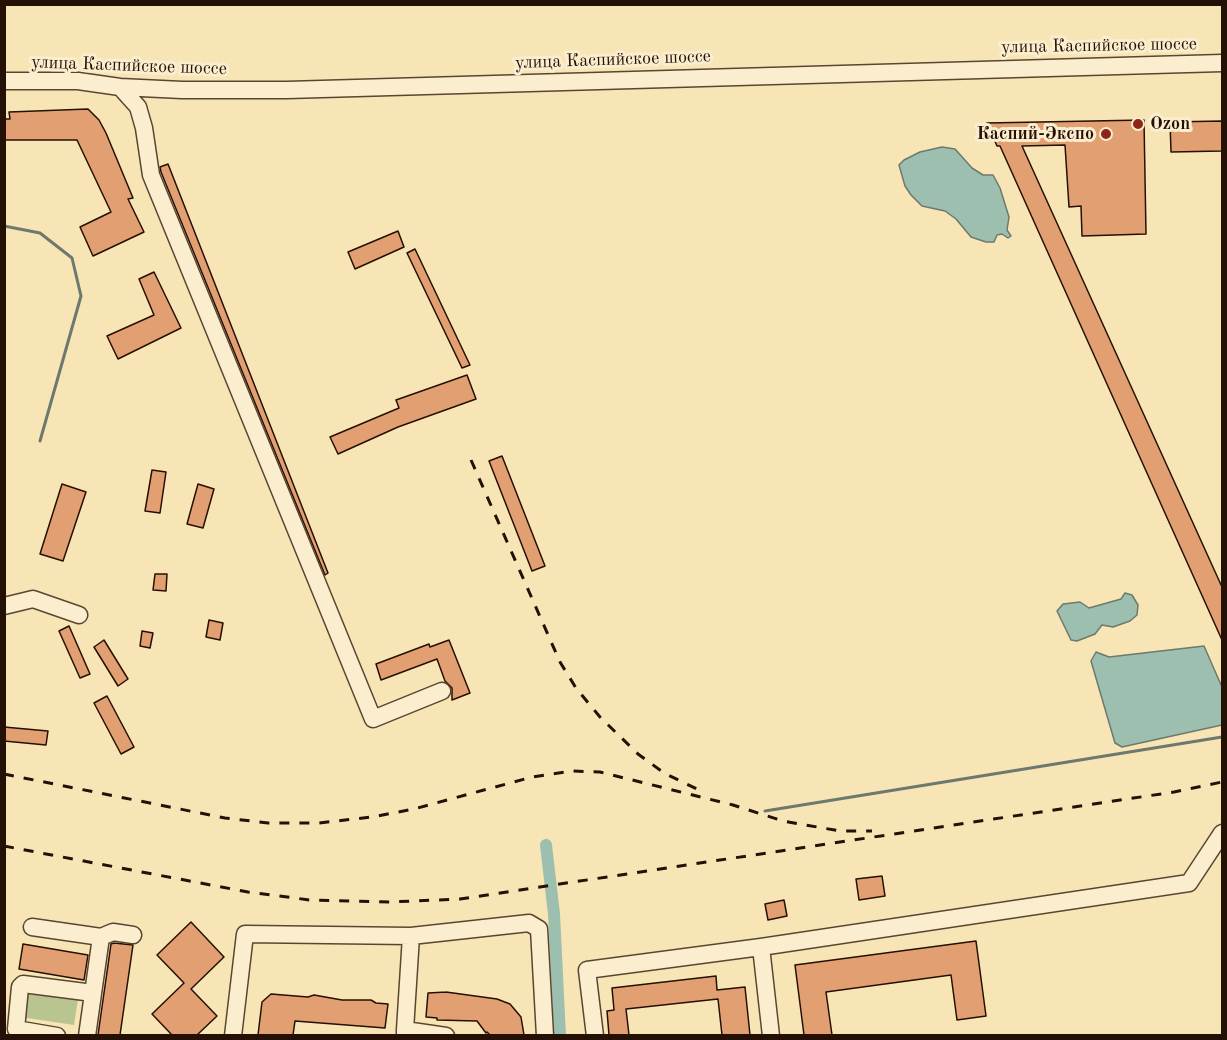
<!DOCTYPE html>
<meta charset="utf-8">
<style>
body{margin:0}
#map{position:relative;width:1227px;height:1040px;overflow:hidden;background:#f8e5b5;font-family:"Old Standard TT",serif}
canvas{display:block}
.frame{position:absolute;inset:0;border:6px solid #251005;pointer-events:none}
</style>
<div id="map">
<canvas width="1227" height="1040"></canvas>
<div class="frame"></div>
</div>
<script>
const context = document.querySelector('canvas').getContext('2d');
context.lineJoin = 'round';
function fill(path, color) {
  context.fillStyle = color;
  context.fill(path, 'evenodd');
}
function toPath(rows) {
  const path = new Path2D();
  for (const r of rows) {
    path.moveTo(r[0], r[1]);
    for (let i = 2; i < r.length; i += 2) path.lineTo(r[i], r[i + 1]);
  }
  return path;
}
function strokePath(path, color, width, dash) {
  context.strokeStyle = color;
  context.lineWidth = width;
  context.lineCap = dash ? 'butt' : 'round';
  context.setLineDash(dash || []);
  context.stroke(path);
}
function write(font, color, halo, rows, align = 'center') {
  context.font = font + ' "Old Standard TT",serif';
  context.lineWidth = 6;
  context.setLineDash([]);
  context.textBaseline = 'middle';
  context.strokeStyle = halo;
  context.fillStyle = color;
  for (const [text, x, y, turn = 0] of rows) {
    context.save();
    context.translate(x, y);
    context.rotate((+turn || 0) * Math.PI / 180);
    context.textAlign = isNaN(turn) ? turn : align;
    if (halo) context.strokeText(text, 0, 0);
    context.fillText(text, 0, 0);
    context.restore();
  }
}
fill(toPath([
 [24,992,78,999,74,1025,20,1017]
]), '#b9c591');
const water = toPath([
 [942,147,955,149,972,168,983,175,993,175,1000,188,1009,217,1007,230,1011,236,1008,238,1002,234,997,235,994,242,986,242,971,237,956,219,945,211,922,206,911,195,905,186,899,165,904,160,920,152,942,147],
 [1125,593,1132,595,1138,605,1137,615,1130,621,1113,627,1102,625,1095,634,1077,641,1071,640,1057,611,1063,604,1080,602,1089,608,1121,599,1125,593],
 [1204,646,1222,687,1222,725,1122,747,1115,743,1091,661,1096,652,1109,657,1204,646]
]);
fill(water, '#9dbfb0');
strokePath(water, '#6d796c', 1.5);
strokePath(toPath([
 [4,226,40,233,72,258,81,296,40,441],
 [765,811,1222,737]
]), '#6d796c', 3);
strokePath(toPath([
 [546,845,554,914,560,1036]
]), '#9dbfb0', 12);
const building = toPath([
 [88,109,99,120,106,133,133,198,128,199,144,232,93,256,80,227,111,212,77,140,4,140,4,119,10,119,9,112,88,109],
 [1144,120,1146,234,1082,236,1081,206,1069,207,1065,145,1022,146,1222,587,1222,640,1000,146,997,146,987,123,1144,120],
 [1222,121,1222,151,1171,152,1170,122,1222,121],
 [168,164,328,573,325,575,161,172,160,167,168,164],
 [398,231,404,247,355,269,348,252,398,231],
 [415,249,470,365,462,368,407,253,415,249],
 [154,272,181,328,118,359,107,336,154,315,139,279,154,272],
 [467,375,476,399,398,427,338,454,330,437,399,408,396,400,467,375],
 [502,456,545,566,532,571,489,461,502,456],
 [152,470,166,472,160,513,145,511,152,470],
 [62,484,86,492,63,561,40,554,62,484],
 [198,484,214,489,203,528,187,524,198,484],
 [155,574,167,574,166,591,153,590,155,574],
 [209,620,223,623,220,640,206,637,209,620],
 [69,626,90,674,80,678,59,631,69,626],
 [142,631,153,633,150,648,140,646,142,631],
 [104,640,128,679,118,686,94,647,104,640],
 [449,640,470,693,452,700,452,688,445,681,437,659,381,680,376,664,429,644,430,647,449,640],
 [107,696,134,747,121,754,94,703,107,696],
 [4,727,48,731,46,745,4,741,4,727],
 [882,876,885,896,859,900,856,879,882,876],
 [784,900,787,916,768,920,765,904,784,900],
 [191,922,224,957,191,989,217,1016,197,1035,172,1035,152,1014,184,983,157,955,191,922],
 [976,941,986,1016,957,1020,951,975,826,992,832,1035,804,1035,795,965,976,941],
 [114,943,133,945,120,1035,98,1035,111,944,114,943],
 [23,944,88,955,84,980,19,969,23,944],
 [716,976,717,990,745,987,750,1035,722,1035,718,999,626,1009,629,1035,609,1035,607,1011,614,1010,612,988,716,976],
 [446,992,497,999,510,1004,521,1017,524,1035,490,1035,487,1032,486,1033,477,1021,437,1020,437,1018,426,1017,428,993,446,992],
 [271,994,308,997,314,995,342,1000,371,1000,376,1003,388,1004,385,1028,295,1021,293,1035,258,1035,262,1002,271,994]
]);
fill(building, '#e29f72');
strokePath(building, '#251005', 1.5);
const minor = toPath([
 [4,81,78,81,120,87,182,90,287,90,1222,63],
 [120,87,138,107,144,128,151,175,373,719,442,691],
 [4,606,33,599,79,615],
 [32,927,101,937,87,1036],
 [101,937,113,932,133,935],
 [761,947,771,1036],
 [405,1030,411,936,529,923,539,929,545,1036],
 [57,1036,16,1029,20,987,23,984,93,993],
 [233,1036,245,934,411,936],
 [405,1036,405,1030,446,1036],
 [595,1036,587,970,761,947,1189,883,1222,833]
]);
strokePath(minor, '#5a4531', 19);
strokePath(minor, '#faeecf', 16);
strokePath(toPath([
 [471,460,560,662,576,688,600,717,638,754,664,773,703,792],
 [4,774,225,818,268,823,319,823,372,817,414,809,532,777,572,771,600,772,733,805,783,821,840,831,872,831],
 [4,846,248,892,310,900,390,902,460,899,1174,792,1222,782]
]), '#251005', 3, [10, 10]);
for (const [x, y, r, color] of [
 [1138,124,6,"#8f2418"],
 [1106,134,6,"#8f2418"]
]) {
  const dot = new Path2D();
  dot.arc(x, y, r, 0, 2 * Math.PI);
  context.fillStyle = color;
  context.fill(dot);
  strokePath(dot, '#faeecf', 2);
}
write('18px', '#251005', '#faeecf', [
 ["улица Каспийское шоссе",1099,46,-1],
 ["улица Каспийское шоссе",613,60,-2],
 ["улица Каспийское шоссе",129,66,2]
]);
write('bold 18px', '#251005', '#faeecf', [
 ["Ozon",1150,124],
 ["Каспий-Экспо",1094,134,"right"]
], 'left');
</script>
